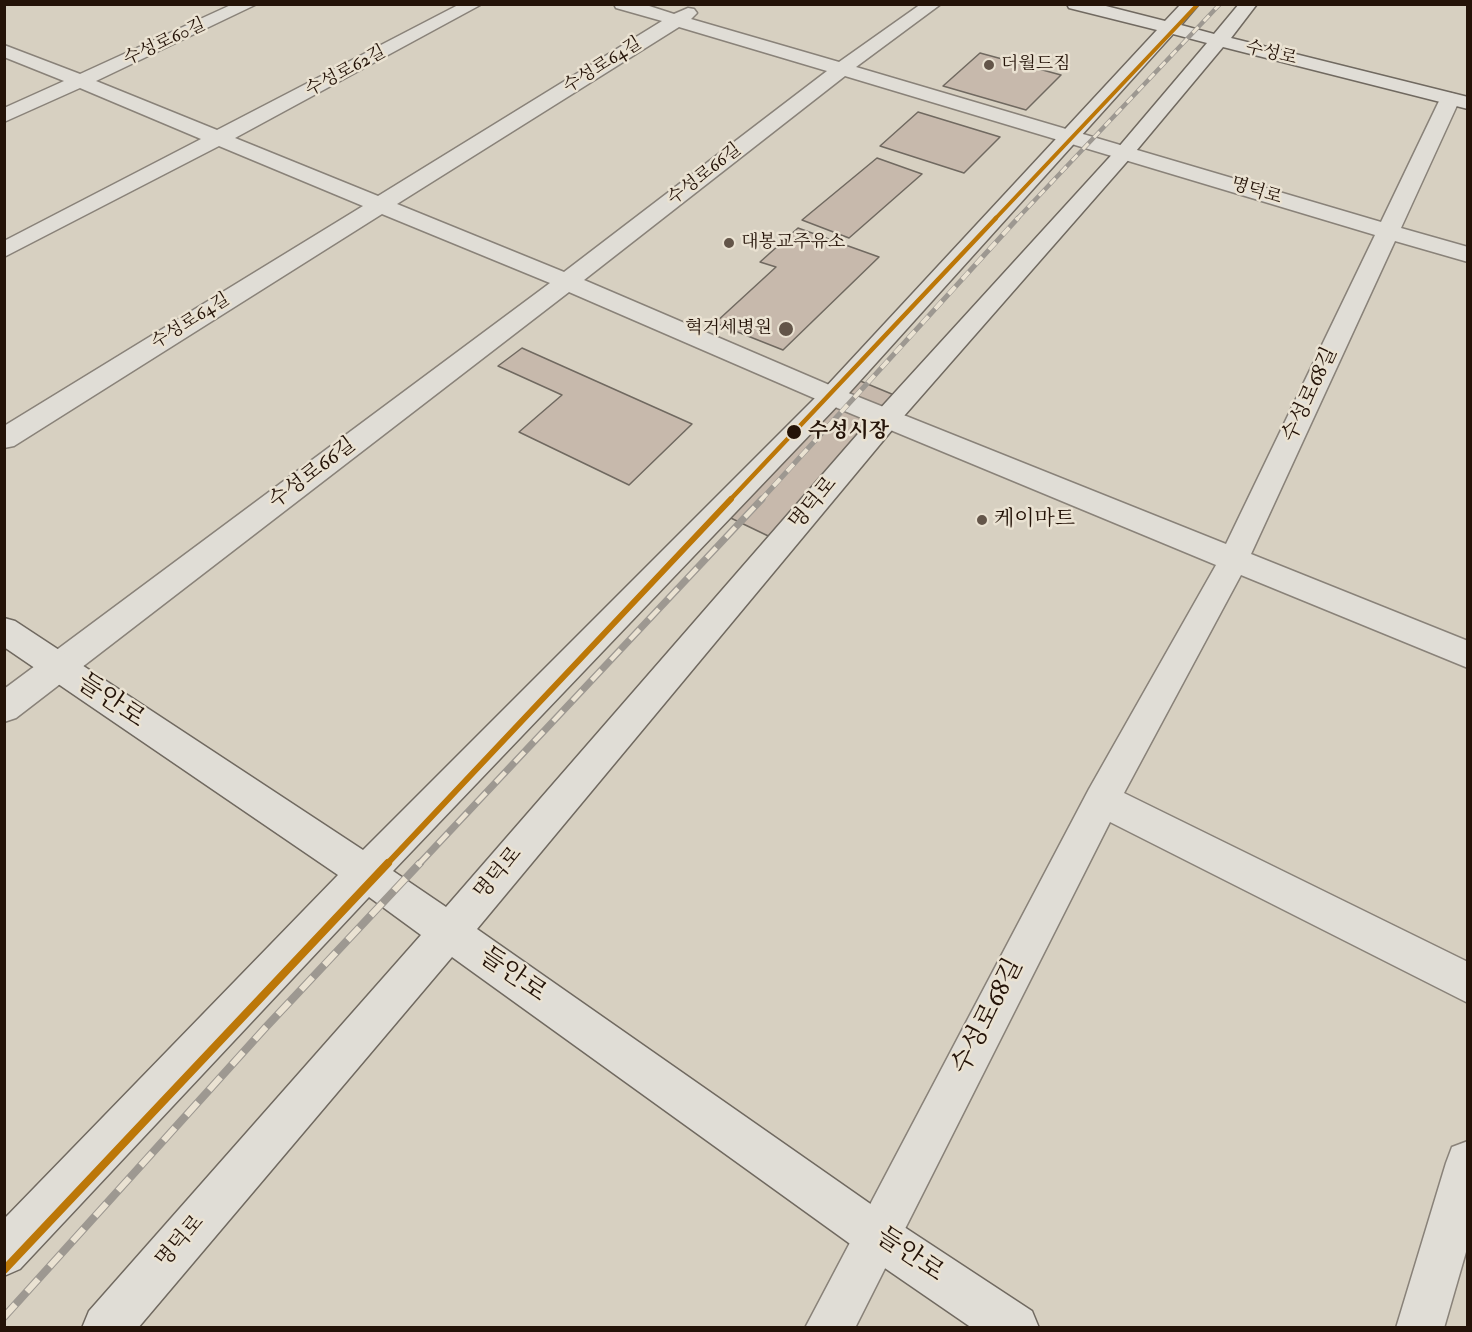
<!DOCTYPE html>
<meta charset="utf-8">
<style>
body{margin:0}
#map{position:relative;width:1472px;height:1332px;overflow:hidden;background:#d7d0c1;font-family:"IM FELL Double Pica",serif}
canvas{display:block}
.frame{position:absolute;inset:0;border:6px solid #241308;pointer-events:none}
</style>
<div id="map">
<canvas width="1472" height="1332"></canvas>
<div class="frame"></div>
</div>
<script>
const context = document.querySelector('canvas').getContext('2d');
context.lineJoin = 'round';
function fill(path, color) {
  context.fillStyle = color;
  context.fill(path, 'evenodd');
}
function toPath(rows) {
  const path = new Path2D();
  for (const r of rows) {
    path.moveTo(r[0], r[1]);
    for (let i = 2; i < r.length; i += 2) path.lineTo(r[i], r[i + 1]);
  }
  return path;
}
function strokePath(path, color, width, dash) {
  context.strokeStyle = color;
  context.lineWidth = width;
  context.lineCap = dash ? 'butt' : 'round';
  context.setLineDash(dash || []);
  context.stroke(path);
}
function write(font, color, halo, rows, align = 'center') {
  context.font = font + ' "IM FELL Double Pica","Noto Serif KR",serif';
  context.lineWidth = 5;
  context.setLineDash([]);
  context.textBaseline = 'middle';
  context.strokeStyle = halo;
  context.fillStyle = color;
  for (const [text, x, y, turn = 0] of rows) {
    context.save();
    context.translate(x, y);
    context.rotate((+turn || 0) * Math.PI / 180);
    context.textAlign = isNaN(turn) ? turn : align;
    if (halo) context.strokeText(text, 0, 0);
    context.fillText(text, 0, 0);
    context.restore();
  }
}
const building = toPath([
 [980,53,1061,75,1026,110,943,86,980,53],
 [918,112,1000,137,964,173,880,146,918,112],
 [877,158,922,174,849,238,802,220,877,158],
 [798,228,879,257,783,350,715,323,776,267,760,262,798,228],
 [522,348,692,424,629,485,519,432,562,395,498,366,522,348],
 [841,373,911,402,787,545,712,509,841,373]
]);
fill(building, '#c7b9ac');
strokePath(building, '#706960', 1.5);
const minor = toPath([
 [233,4,257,4,96,81,217,130,460,4,482,4,235,138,378,196,662,21,616,8,614,4,643,4,674,14,688,8,694,9,697,13,691,19,839,62,921,4,941,4,856,67,1381,222,1440,99,1443,95,1450,93,1457,95,1460,99,1401,228,1468,247,1468,262,1395,241,1251,554,1468,641,1468,668,1241,575,1124,793,1468,962,1468,1003,1110,822,855,1328,805,1328,1089,789,1216,565,823,402,569,292,16,718,4,722,4,689,550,283,382,214,14,446,4,448,4,426,363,206,219,146,4,257,4,241,201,139,80,88,4,122,4,108,64,81,4,57,4,45,80,74,233,4],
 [679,27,827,71,564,272,397,204,679,27],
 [845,76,1375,235,1226,544,841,390,584,280,845,76],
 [1468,1141,1468,1245,1444,1328,1396,1328,1446,1163,1452,1147,1468,1141]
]);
const secondary = toPath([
 [1067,4,1098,4,1165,21,1181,4,1199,4,1181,25,1214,34,1239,4,1257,4,1231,38,1468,97,1468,109,1223,47,1131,157,897,424,477,929,892,1219,1032,1311,1039,1328,972,1328,860,1251,452,957,138,1328,82,1328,89,1311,421,935,369,897,20,1269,4,1276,4,1219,338,875,4,647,4,618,15,621,363,850,823,390,1157,30,1069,8,1067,4],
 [1173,34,1207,43,1117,149,877,412,446,907,393,871,841,402,1173,34]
]);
strokePath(minor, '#898279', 3);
strokePath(secondary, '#706960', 3);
fill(minor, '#e0ddd6');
fill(secondary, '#e0ddd6');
const railFar3 = toPath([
 [1017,219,1220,4]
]);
const railFar2 = toPath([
 [760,501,1018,218]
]);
const railFar1 = toPath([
 [419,864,762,499]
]);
const rail = toPath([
 [4,1317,266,1027,420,863]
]);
strokePath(railFar3, '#9d9891', 4.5);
strokePath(railFar2, '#9d9891', 5);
strokePath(railFar1, '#9d9891', 7);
strokePath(rail, '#9d9891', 8);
strokePath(railFar3, '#eae2d2', 3, [8]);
strokePath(railFar2, '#eae2d2', 4, [10]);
strokePath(railFar1, '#eae2d2', 4.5, [14]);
strokePath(rail, '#eae2d2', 6, [17]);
strokePath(toPath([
 [995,219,1198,4]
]), '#bc7708', 4);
strokePath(toPath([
 [729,501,996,218]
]), '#bc7708', 4.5);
strokePath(toPath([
 [387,864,731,499]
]), '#bc7708', 6);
strokePath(toPath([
 [4,1270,388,863]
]), '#bc7708', 8);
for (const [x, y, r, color] of [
 [989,65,6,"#635549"],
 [729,243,6,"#635549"],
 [786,329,8,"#635549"],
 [794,432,8,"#241308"],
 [982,520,6,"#635549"]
]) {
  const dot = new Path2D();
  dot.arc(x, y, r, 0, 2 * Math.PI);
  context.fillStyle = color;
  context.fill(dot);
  strokePath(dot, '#eae2d2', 2);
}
write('18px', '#241308', '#eae2d2', [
 ["수성로60길",165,43,-25],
 ["수성로",1271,54,14],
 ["수성로64길",603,66,-32],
 ["수성로62길",346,72,-28],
 ["수성로66길",705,175,-38],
 ["명덕로",1256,192,17],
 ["수성로64길",191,322,-32]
]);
write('18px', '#241308', '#eae2d2', [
 ["더월드짐",1001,65],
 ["대봉교주유소",741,243],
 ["혁거세병원",772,329,"right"]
], 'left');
write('21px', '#241308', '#eae2d2', [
 ["수성로68길",1311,395,-65],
 ["수성로66길",313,474,-37],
 ["명덕로",814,504,-50],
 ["명덕로",499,874,-50],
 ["명덕로",181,1242,-49]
]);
write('bold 21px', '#241308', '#eae2d2', [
 ["수성시장",808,432]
], 'left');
write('21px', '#241308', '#eae2d2', [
 ["케이마트",994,520]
], 'left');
write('26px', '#241308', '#eae2d2', [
 ["들안로",110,702,34],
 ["들안로",512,976,35],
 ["수성로68길",989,1017,-63],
 ["들안로",909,1256,34]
]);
</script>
